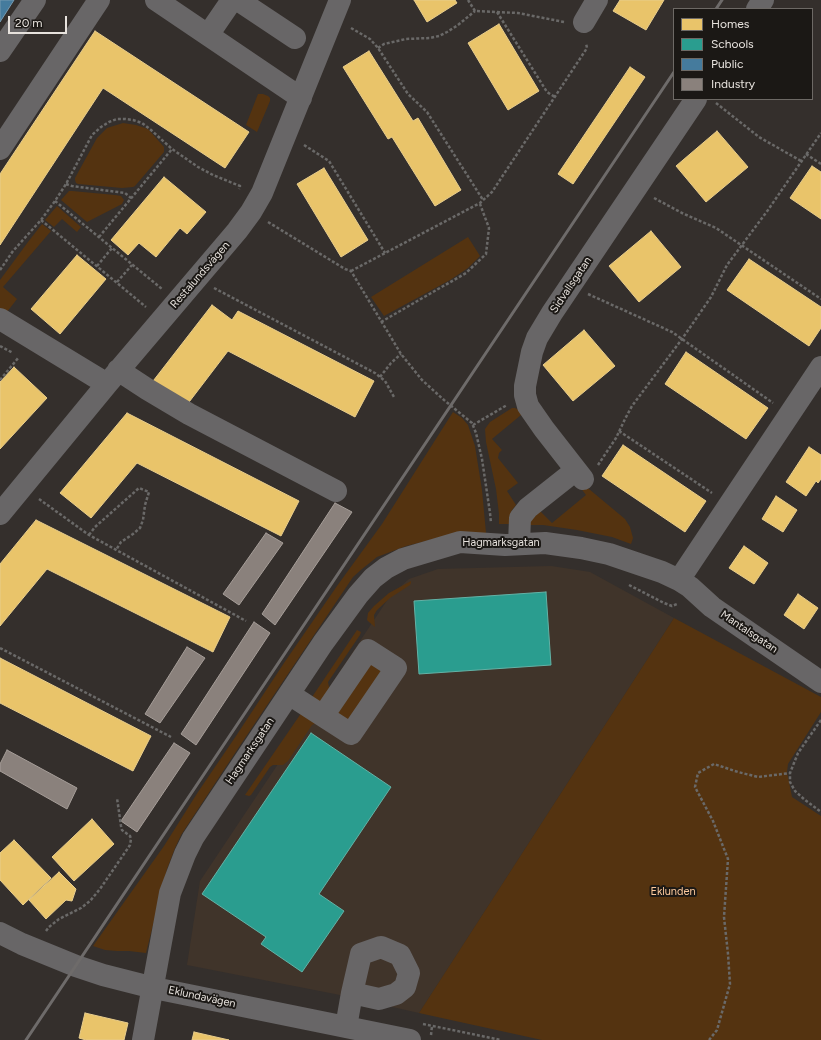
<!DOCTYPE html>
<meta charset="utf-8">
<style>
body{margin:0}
#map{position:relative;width:821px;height:1040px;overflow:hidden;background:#342f2c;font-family:Figtree,sans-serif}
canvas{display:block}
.legend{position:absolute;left:673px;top:8px;width:140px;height:92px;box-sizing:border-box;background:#1b1815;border:1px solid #6d6965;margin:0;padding:5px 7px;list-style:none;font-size:12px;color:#e7e2dd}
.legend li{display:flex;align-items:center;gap:8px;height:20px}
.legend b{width:20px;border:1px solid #6d6965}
.scale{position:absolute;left:8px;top:16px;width:59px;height:18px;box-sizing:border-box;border:2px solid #e7e2dd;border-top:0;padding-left:5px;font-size:12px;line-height:14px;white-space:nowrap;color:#e7e2dd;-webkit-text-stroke:3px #1b1815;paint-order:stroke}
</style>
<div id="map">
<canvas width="821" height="1040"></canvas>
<ul class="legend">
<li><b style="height:11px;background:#e9c46a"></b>Homes</li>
<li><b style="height:11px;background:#2a9d8f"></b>Schools</li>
<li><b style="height:11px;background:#457b9d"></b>Public</li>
<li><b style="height:11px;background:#8a817c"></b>Industry</li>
</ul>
<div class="scale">20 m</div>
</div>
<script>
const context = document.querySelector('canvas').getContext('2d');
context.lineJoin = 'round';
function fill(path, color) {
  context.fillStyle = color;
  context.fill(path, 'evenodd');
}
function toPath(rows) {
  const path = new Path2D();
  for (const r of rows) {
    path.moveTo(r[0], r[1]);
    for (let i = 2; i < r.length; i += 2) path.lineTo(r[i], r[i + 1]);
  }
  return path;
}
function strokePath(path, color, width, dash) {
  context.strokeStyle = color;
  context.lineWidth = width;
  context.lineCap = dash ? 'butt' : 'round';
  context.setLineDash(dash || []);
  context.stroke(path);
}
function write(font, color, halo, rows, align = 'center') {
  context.font = font + ' Figtree,sans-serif';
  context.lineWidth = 4;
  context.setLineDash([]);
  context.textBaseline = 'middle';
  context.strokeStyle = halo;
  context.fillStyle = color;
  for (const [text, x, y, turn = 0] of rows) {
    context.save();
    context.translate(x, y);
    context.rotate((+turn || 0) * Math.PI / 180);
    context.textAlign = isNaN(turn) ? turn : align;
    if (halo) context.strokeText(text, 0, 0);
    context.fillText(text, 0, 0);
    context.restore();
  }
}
fill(toPath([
 [551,566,590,572,674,618,419,1013,335,994,187,965,200,881,390,596,409,579,438,569]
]), '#40342a');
fill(toPath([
 [258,94,263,94,268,96,270,98,270,101,257,132,246,125],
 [123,123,136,125,148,129,164,147,164,152,135,186,133,187,122,188,78,184,76,183,75,180,75,178,97,138,107,128],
 [69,191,72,191,115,195,121,196,124,200,122,204,87,222,61,200],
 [57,206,81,227,77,232,62,219,54,227,45,220],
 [42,224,51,231,3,287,17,299,7,312,0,310,0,280,28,242],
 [468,237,480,256,468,268,450,280,384,316,371,297],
 [512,408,515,408,522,412,521,415,492,439,502,450,499,453,498,458,518,483,507,491,516,505,512,510,510,515,509,524,499,524,499,514,496,489,486,442,485,429,490,422],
 [453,412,462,418,468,425,475,446,482,490,486,533,461,534,434,539,406,546,377,557,362,569,353,577,239,747,181,835,175,848,167,869,146,953,129,951,117,951,105,950,93,946,164,846,198,792,236,736,284,663,337,586,382,524],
 [583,484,625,519,630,527,633,538,631,544,612,537,577,530,543,525,529,525,529,522,540,511,552,523,586,495,580,487],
 [411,581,411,583,410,585,390,598,377,610,374,615,375,627,369,622,367,620,368,613,374,606,389,593],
 [674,618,821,697,821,712,788,764,787,772,792,797,821,816,821,1040,542,1040,419,1013],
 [357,630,361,632,360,635,328,682,330,692,325,704,310,700],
 [371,662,384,666,354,721,338,717,338,709],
 [304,709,316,724,314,724,312,725,288,761,283,765,273,765,270,767,251,795,249,796,245,795]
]), '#543310');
const homes = toPath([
 [414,0,455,0,457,3,427,22,414,0],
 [620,0,664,0,646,30,613,11,620,0],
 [499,24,539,91,508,110,468,43,499,24],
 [95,31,249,132,225,168,103,88,0,245,0,174,95,31],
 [369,51,413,121,418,118,461,190,435,206,392,137,388,139,343,67,369,51],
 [630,67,645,77,573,184,558,174,630,67],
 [717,131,748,167,706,202,676,166,717,131],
 [812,166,821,172,821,219,790,198,812,166],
 [324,168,368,240,341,257,297,184,324,168],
 [164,177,206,212,187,234,180,228,156,257,139,243,128,255,111,240,164,177],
 [651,231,681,267,639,302,609,266,651,231],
 [77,255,106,279,60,334,31,309,77,255],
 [749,259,821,307,821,328,809,346,727,290,749,259],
 [212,305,232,320,238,311,374,381,355,417,228,351,183,410,150,385,212,305],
 [584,330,615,366,573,401,543,365,584,330],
 [686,352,768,408,746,439,665,384,686,352],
 [14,367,47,398,0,449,0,382,14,367],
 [127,413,299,501,281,536,137,463,91,518,60,493,127,413],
 [623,445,706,501,685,532,602,476,623,445],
 [809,447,821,455,821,479,818,483,816,481,806,496,786,482,809,447],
 [776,496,797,510,783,532,762,519,776,496],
 [36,520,230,617,213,652,47,569,0,626,0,564,36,520],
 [744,546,768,563,754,584,729,568,744,546],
 [798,594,818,608,804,629,784,615,798,594],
 [0,658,151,736,133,771,0,703,0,658],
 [92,819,114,844,74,881,52,857,92,819],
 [14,840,51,878,23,905,0,880,0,853,14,840],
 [59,872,76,889,72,901,66,900,46,919,29,900,59,872],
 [85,1013,128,1023,124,1040,86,1040,79,1038,85,1013],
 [194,1032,229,1040,192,1040,194,1032]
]);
fill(homes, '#e9c46a');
strokePath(homes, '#e8cd8c', 1);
const schools = toPath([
 [546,592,551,665,419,674,414,601,546,592],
 [311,733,391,787,319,894,344,911,302,972,261,944,266,937,202,894,311,733]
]);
fill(schools, '#2a9d8f');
strokePath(schools, '#63b2a6', 1);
const public = toPath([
 [0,0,14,0,0,22,0,0]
]);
fill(public, '#457b9d');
strokePath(public, '#769ab0', 1);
const industry = toPath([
 [335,503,352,512,275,625,262,614,335,503],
 [266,533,283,543,239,605,223,594,266,533],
 [254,622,270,633,196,745,181,734,254,622],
 [187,647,205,658,160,723,145,714,187,647],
 [174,743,190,753,137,832,121,821,174,743],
 [7,750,77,788,67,809,0,771,0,764,7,750]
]);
fill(industry, '#8a817c');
strokePath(industry, '#a69e99', 1);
strokePath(toPath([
 [468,0,475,11,518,13,564,22],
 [497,12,547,92,555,97],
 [351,28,370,39,378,48,408,94,427,112,483,200],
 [378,48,384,44,406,39,430,38,439,36,447,32,458,25,475,11],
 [716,103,759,137,801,161],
 [304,145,329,161,385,253],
 [806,154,821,164],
 [66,184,72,186,125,193,131,198],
 [654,198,682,213,716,228,821,299],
 [55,201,162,289],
 [41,220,146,307],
 [268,222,345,269,351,271,401,354,422,380,444,400,472,423,476,433,482,459,490,513,491,523],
 [99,237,172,149],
 [97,266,112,248],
 [0,270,13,251,41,220,55,201,66,184,92,135,101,127,109,122,117,119,125,119,133,120,142,123,151,130,172,149,198,167,213,175,240,186,239,189],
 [351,271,480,203,492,192,587,48,586,43],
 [117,282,132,265],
 [214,288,375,373,385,381,394,397],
 [588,294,672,332,773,403],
 [381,322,466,273,486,254,489,228,480,204],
 [0,346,13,353],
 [380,377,391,363,401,354],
 [0,380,19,357],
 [473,425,507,405],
 [619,431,712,493],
 [598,465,616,438,625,419,632,406,682,339,711,297,727,265,768,210,821,133],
 [39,499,89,535,246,621],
 [89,535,95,527,139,488,149,492,145,505,143,520,140,528,133,534,121,542,116,550],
 [629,585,664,603,672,606,677,604],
 [0,648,171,737],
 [821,720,798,753,790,773,790,782,795,791,805,800,821,812],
 [46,931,49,927,59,919,81,908,90,901,100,889,126,851,130,845,131,839,130,836,122,830,121,826,117,798],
 [423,1024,501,1040],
 [431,1035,432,1026],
 [709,1040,717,1030,730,984,728,954,724,917,728,859,713,821,695,787,698,773,714,764,738,772,758,777,790,773]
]), '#6a6968', 2.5, [3, 2]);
strokePath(toPath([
 [156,0,301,98],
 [238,0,295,38],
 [757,9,763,0],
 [584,22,597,0],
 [208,35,232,0],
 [0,51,35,0],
 [0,149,99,0],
 [0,319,107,384],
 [118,370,147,389,189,414,336,491],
 [583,479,544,429,528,406,525,395,525,386,532,352,537,338,552,313,696,99],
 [0,514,107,384,237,231,251,212,262,193,340,0],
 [519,544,520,518,528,508,576,470],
 [679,580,821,367],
 [289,694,323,716,351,734,396,668,368,650,323,716],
 [0,933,22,944,76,966,103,975,154,988,410,1040],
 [346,1027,352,993,361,954,381,947,400,955,409,973,405,987,396,994,379,999,352,993],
 [143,1040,170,893,185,854,193,838,323,643,358,595,373,578,386,568,403,559,460,542,505,545,545,543,581,548,609,554,662,572,679,580,690,587,712,607,821,682]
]), '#686667', 22);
strokePath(toPath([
 [716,9,722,0],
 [26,1040,674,72]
]), '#6e6b6a', 3);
write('11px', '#e7e2dd', '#1b1815', [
 ["Restalundsvägen",200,275,-49],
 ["Sidvallsgatan",571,285,-56],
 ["Hagmarksgatan",501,543],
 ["Mantalsgatan",749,632,34],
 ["Hagmarksgatan",250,751,-56],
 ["Eklundavägen",202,997,12]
]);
write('11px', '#fdca9d', '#1b1815', [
 ["Eklunden",673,892]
]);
</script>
